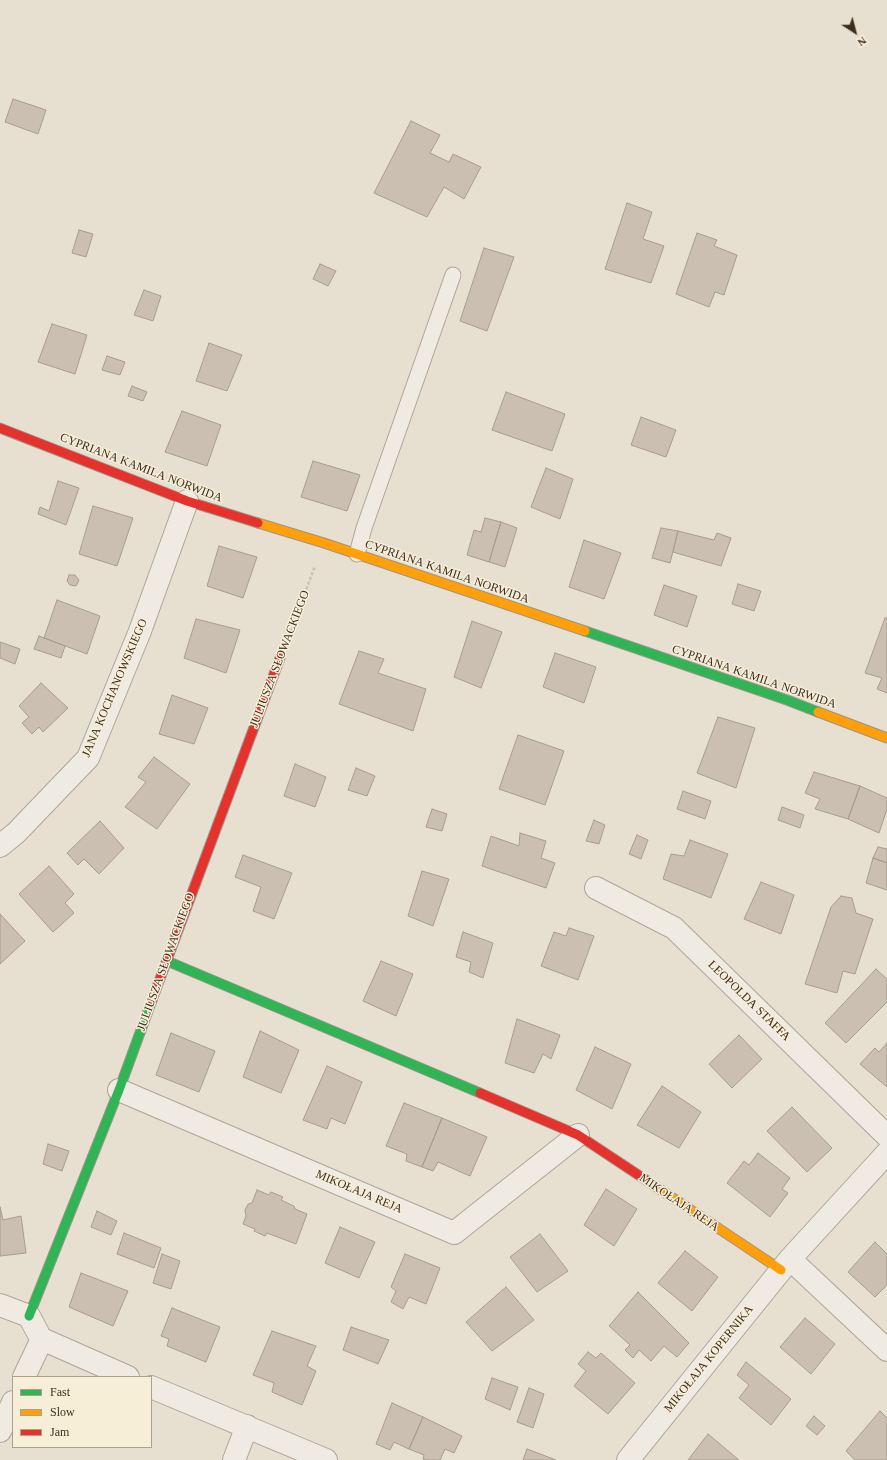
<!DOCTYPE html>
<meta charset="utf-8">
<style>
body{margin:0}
#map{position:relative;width:887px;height:1460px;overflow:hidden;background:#e7e0d1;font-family:Georgia,serif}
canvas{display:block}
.legend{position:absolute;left:12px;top:1376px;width:140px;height:72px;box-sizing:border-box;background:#f7eed8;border:1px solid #ada18e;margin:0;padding:5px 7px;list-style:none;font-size:12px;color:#3d2e20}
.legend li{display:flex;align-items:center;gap:8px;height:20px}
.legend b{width:20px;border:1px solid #ada18e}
.north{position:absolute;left:835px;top:12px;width:40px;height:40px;-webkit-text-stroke:3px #f7eed8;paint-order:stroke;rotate:144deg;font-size:11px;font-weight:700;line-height:16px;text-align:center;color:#3d2e20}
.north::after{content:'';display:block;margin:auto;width:14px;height:18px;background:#3d2e20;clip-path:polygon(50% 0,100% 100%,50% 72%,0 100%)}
</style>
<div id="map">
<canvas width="887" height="1460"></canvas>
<ul class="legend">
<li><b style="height:5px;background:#30b455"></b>Fast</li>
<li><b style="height:5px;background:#ff9f0a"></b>Slow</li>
<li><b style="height:5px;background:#e5322d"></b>Jam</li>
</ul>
<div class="north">N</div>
</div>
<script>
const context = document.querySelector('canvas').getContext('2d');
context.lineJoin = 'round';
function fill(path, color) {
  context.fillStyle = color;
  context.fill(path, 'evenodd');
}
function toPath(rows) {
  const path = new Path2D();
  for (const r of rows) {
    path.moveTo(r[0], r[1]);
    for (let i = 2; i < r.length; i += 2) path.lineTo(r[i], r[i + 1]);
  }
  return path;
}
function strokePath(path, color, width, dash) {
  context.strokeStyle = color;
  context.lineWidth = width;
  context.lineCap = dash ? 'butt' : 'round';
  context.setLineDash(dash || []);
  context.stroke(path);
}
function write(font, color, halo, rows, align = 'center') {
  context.font = font + ' Georgia,serif';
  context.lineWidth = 3;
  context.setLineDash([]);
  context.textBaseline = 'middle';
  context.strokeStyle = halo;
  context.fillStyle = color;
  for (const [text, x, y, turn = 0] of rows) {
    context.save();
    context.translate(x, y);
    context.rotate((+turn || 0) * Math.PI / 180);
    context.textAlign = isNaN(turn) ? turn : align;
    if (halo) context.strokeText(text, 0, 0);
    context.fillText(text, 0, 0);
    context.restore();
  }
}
const building = toPath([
 [13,99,46,110,38,134,5,122,13,99],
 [411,121,440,135,430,153,449,162,453,154,481,167,464,199,444,187,427,217,374,193,411,121],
 [627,203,652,212,643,239,664,246,651,283,605,269,627,203],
 [79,230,93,234,86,257,72,253,79,230],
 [697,233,717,240,714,246,737,255,724,295,715,292,709,307,676,294,697,233],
 [484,248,514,257,487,331,460,321,484,248],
 [320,264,336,271,328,286,313,279,320,264],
 [144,290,161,296,153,321,134,315,144,290],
 [52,324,87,335,75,374,38,362,52,324],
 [209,343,242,355,227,391,196,381,209,343],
 [107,356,125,362,120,375,102,370,107,356],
 [132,386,147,392,143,401,128,396,132,386],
 [506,392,565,414,552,451,492,430,506,392],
 [182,411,221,425,207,466,165,452,182,411],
 [641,417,676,430,666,457,631,445,641,417],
 [313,461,360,475,347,511,301,497,313,461],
 [546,468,573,479,560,519,531,507,546,468],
 [58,481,79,488,66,525,38,514,40,507,49,511,58,481],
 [93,506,133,518,117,566,79,554,93,506],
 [485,518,501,522,489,562,467,555,474,530,481,532,485,518],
 [501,522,517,528,505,567,489,562,501,522],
 [661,528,678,531,670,563,652,558,661,528],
 [678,531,714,540,717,533,731,538,721,566,673,552,678,531],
 [584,540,621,553,604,599,569,587,584,540],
 [219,546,257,557,243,598,207,586,219,546],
 [69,575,75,575,79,580,76,586,70,585,67,581,69,575],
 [738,584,761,591,754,611,732,604,738,584],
 [664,585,697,596,687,627,654,615,664,585],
 [57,600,100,616,87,654,44,638,57,600],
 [885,618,887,618,887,693,877,689,882,678,865,673,885,618],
 [196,619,240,630,226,673,184,658,196,619],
 [472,621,502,632,481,688,454,677,472,621],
 [39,636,65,646,61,658,34,649,39,636],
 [0,642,20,649,15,664,0,658,0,642],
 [359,651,384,659,378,673,426,689,413,731,339,704,359,651],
 [555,653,596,667,584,703,543,687,555,653],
 [41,683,68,708,43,732,39,727,32,734,22,723,29,717,19,706,41,683],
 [172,695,208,708,194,744,159,734,172,695],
 [718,717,755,728,736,788,697,773,718,717],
 [518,735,564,751,545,805,499,789,518,735],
 [154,757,190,784,157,829,125,807,146,782,138,777,154,757],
 [295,764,326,777,315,807,284,796,295,764],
 [356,768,375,776,367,796,348,790,356,768],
 [814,772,860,786,848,819,815,809,820,799,805,793,814,772],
 [860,786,887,798,887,809,879,833,848,819,860,786],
 [683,791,711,801,705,819,677,809,683,791],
 [782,807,804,815,800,828,778,820,782,807],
 [432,809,447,814,442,831,426,827,432,809],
 [594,820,605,825,599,844,586,841,594,820],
 [100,821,124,848,99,874,84,859,78,865,67,853,100,821],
 [520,833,546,841,541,858,555,863,546,888,482,866,491,836,519,846,520,833],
 [637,835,648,840,641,859,629,854,637,835],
 [690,840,728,854,711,898,663,879,671,854,684,856,690,840],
 [878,847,887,849,887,863,873,858,878,847],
 [243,855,292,873,274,919,253,911,261,887,235,877,243,855],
 [873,858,887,863,887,890,866,883,873,858],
 [49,866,74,894,65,903,74,913,53,932,19,894,49,866],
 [422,871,449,879,433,926,408,916,422,871],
 [761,882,794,895,781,934,744,919,761,882],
 [841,896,852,898,856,913,873,919,855,974,843,971,837,993,805,984,831,907,841,896],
 [0,914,25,941,0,964,0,914],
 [569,928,594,936,578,980,541,966,554,932,566,936,569,928],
 [463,932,493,943,483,978,469,972,471,962,456,957,463,932],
 [381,961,413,974,396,1016,363,1001,381,961],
 [876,969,887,979,887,1002,846,1043,825,1023,876,969],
 [517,1019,560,1035,551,1059,543,1054,534,1073,505,1063,517,1019],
 [260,1031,299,1050,281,1093,243,1077,260,1031],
 [171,1033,215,1051,199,1092,156,1075,171,1033],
 [739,1035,762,1059,732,1088,709,1064,739,1035],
 [887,1043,887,1087,860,1064,875,1048,879,1052,887,1043],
 [595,1047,631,1064,612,1109,576,1090,595,1047],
 [327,1066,362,1082,345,1124,331,1118,327,1129,303,1120,327,1066],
 [662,1086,701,1112,679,1148,637,1125,662,1086],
 [404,1103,442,1118,422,1167,406,1161,407,1154,386,1146,404,1103],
 [792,1107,832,1148,807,1172,767,1131,792,1107],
 [442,1118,487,1137,470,1176,438,1162,433,1171,422,1167,442,1118],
 [48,1144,69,1151,62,1171,43,1164,48,1144],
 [758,1153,790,1178,782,1189,788,1193,770,1217,727,1183,744,1161,749,1165,758,1153],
 [606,1189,637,1209,614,1246,584,1225,606,1189],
 [257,1190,269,1195,271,1192,283,1197,281,1200,294,1206,295,1209,307,1214,296,1244,267,1233,265,1236,254,1231,255,1229,243,1224,246,1216,245,1210,248,1204,252,1203,257,1190],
 [0,1207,3,1220,21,1216,26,1253,0,1256,0,1207],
 [97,1211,117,1221,111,1235,91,1227,97,1211],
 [340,1227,375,1242,359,1278,325,1263,340,1227],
 [124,1233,161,1248,154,1268,117,1254,124,1233],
 [540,1234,568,1271,537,1292,510,1257,540,1234],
 [875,1242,887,1254,887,1285,875,1297,848,1272,875,1242],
 [685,1251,718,1277,692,1311,658,1283,685,1251],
 [162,1254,180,1261,171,1289,153,1283,162,1254],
 [405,1254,440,1268,426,1304,409,1297,403,1309,391,1302,396,1291,391,1287,405,1254],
 [81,1273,128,1291,113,1326,69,1307,81,1273],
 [506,1287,534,1320,492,1351,466,1322,506,1287],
 [638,1292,689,1343,677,1357,664,1346,651,1361,639,1350,633,1358,625,1350,630,1345,609,1326,638,1292],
 [172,1308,220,1327,206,1362,167,1346,169,1339,161,1336,172,1308],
 [805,1318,835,1344,811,1374,780,1347,805,1318],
 [351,1327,389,1340,378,1364,343,1350,351,1327],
 [272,1331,316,1346,307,1366,316,1371,302,1405,272,1392,274,1383,253,1375,272,1331],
 [588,1352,596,1358,601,1353,635,1383,608,1414,574,1386,586,1371,578,1364,588,1352],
 [746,1362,791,1399,771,1425,739,1398,749,1385,737,1375,746,1362],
 [492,1378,518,1387,510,1410,485,1399,492,1378],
 [529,1388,544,1394,533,1428,517,1422,529,1388],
 [392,1403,423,1417,409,1449,394,1442,390,1450,376,1444,392,1403],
 [880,1411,887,1418,887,1460,855,1460,846,1451,880,1411],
 [814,1416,825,1426,817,1435,806,1426,814,1416],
 [423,1417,462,1436,454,1453,445,1449,440,1460,426,1460,423,1459,424,1455,409,1449,423,1417],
 [708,1434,739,1460,688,1460,708,1434],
 [527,1449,556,1460,523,1460,527,1449]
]);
fill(building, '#cbbfb2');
strokePath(building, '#a89c90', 1);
const lane = toPath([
 [357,554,364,528,453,275]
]);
const street = toPath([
 [0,846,16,833,88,758,140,631,187,501],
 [596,888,674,928,887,1136],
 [119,1090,454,1233,578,1135],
 [790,1259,887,1350],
 [0,1305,29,1316,38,1333],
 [42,1339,128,1377],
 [24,1377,42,1339],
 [151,1387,326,1460],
 [0,1431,13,1402],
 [234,1460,247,1426],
 [628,1460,790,1259,887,1153]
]);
const fast = toPath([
 [585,631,787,700,818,712],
 [167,961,480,1093],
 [29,1316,119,1090,152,1000]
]);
const slow = toPath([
 [258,523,324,543,585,631],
 [818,712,887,738],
 [655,1186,781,1270]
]);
const jam = toPath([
 [0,428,187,501,258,523],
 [152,1000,280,658],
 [480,1093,578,1135,655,1186]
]);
strokePath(lane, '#ada599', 17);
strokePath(street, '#ada599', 24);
strokePath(fast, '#9c958a', 11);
strokePath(slow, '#9c958a', 11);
strokePath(jam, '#9c958a', 11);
strokePath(toPath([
 [289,636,315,566]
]), '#c8c2b9', 2.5, [3, 2]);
strokePath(lane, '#efebe3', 15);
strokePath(street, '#efebe3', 22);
strokePath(fast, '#30b455', 9);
strokePath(slow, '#ff9f0a', 9);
strokePath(jam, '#e5322d', 9);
write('12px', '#3d2e20', '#f7eed8', [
 ["CYPRIANA KAMILA NORWIDA",141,468,21],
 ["CYPRIANA KAMILA NORWIDA",447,572,19],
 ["JULIUSZA SŁOWACKIEGO",280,659,-69],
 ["CYPRIANA KAMILA NORWIDA",754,677,19],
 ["JANA KOCHANOWSKIEGO",115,688,-67],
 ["JULIUSZA SŁOWACKIEGO",166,962,-70],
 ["LEOPOLDA STAFFA",749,1001,44],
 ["MIKOŁAJA REJA",359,1192,23],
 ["MIKOŁAJA REJA",679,1203,34],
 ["MIKOŁAJA KOPERNIKA",709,1359,-51]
]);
</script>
